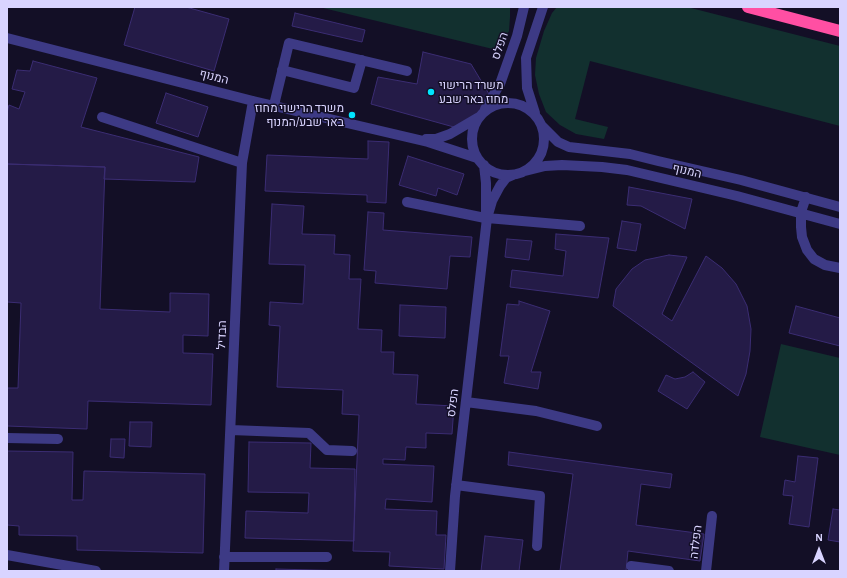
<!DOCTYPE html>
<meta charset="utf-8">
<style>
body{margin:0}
#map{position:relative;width:847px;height:578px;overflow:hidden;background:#130f26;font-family:"Alegreya Sans",sans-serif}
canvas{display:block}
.frame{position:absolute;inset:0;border:8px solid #d9d4ff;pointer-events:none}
.north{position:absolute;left:799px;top:530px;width:40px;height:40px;-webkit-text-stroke:3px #130f26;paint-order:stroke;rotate:0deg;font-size:11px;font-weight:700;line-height:16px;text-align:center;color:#d9d4ff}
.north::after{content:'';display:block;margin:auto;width:14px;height:18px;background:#d9d4ff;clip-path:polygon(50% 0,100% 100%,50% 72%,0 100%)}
</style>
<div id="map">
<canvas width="847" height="578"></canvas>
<div class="frame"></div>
<div class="north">N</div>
</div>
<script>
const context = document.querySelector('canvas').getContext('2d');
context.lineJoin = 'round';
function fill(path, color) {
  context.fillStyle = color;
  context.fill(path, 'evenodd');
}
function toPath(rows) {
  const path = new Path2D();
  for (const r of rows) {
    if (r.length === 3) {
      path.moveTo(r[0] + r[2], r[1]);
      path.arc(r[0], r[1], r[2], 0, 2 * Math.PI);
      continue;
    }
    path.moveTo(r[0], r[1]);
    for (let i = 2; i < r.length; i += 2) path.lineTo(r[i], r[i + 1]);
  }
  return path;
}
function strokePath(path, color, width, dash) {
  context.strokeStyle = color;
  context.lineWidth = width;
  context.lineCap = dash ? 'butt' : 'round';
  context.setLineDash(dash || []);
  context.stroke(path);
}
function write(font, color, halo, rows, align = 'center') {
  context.font = font + ' "Alegreya Sans",Heebo,sans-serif';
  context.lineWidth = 3;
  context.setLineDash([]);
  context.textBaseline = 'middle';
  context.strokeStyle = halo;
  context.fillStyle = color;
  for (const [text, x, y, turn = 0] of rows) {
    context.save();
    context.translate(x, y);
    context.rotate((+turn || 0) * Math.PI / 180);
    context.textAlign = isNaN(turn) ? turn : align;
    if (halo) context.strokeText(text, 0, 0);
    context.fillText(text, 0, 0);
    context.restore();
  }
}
fill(toPath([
 [319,7,510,7,510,17,509,31,497,50],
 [557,7,687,7,840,46,840,126,590,61,575,119,608,127,604,139,576,134,560,125,546,112,539,94,535,75,536,58,544,31,552,13],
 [781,344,840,358,840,455,760,437]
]), '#12302f');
const building = toPath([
 [135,7,186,7,229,19,214,71,124,45,135,7],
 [295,13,365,30,362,42,292,26,295,13],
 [423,52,471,64,492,99,461,129,371,104,378,77,417,84,423,52],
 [33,61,97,78,81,127,199,157,195,182,104,179,105,167,7,164,7,113,9,105,19,109,25,92,12,89,17,70,30,71,33,61],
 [166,93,208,107,198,137,156,123,166,93],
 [368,141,389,142,386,203,367,202,367,195,265,191,267,155,368,159,368,141],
 [408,156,464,174,457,195,438,188,436,196,399,185,408,156],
 [7,164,105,167,100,309,170,312,170,293,209,294,208,336,183,335,183,353,213,354,211,405,88,401,87,429,7,426,7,388,18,388,21,303,7,302,7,164],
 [629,187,692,199,685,229,641,206,627,205,629,187],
 [272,204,304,206,302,234,335,235,334,254,350,255,349,279,361,279,358,329,382,330,381,352,394,352,393,374,418,375,416,404,454,406,452,434,426,433,426,448,406,447,405,460,383,459,383,464,434,466,432,502,386,499,385,509,437,511,436,535,446,535,444,569,389,566,390,552,353,551,359,415,342,414,343,390,277,387,280,326,269,325,270,302,303,304,305,265,269,264,272,204],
 [368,212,384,213,383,230,472,237,470,257,450,256,447,289,375,283,376,271,364,270,368,212],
 [622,221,641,224,636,251,617,248,622,221],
 [556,234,609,238,598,298,510,287,512,270,563,276,566,251,555,249,556,234],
 [507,239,532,241,529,260,505,257,507,239],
 [669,255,687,257,662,314,672,321,706,256,722,268,736,284,747,306,751,329,750,351,746,374,738,396,613,306,616,289,632,269,645,260,669,255],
 [519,301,550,311,531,372,541,372,538,389,504,383,509,356,500,356,507,304,519,305,519,301],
 [400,305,446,307,445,338,399,336,400,305],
 [796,306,840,318,840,346,789,333,796,306],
 [693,372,705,382,687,409,658,391,666,375,675,379,685,377,693,372],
 [130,422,152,422,151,447,129,446,130,422],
 [111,439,125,439,124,458,110,457,111,439],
 [249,442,311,443,310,468,355,469,354,541,245,538,246,511,308,513,309,493,248,492,249,442],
 [7,451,73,452,72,500,83,500,84,471,205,474,203,553,77,550,77,536,19,535,19,526,7,525,7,451],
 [509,452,672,474,670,488,641,484,636,525,704,534,700,561,628,551,626,571,560,571,573,474,508,465,509,452],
 [798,456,818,458,809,527,789,524,793,496,783,495,785,480,795,482,798,456],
 [833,509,840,510,840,542,828,540,833,509],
 [485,536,523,540,519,571,481,571,485,536],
 [276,569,350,571,276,571,276,569]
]);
fill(building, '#241b47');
strokePath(building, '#3b2d73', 1);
strokePath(toPath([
 [7,38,253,101,428,142,477,158],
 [282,70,354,88,362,60],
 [508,139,36],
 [274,105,289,43,407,71],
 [485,109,500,84,517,36,524,7],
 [535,113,527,88,526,58,543,7],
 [102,117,242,163],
 [542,126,558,142,569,147,630,154,658,161,741,180,840,207],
 [426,139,436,139,450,134,479,117],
 [484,165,486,183,486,212],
 [525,171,545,166,562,165,602,167,627,170,737,196,840,224],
 [806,197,801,212,801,227,802,237,807,250,814,259,825,265,840,268],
 [407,202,485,218],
 [487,218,580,226],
 [466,402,536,411,597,426],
 [231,430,309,433,327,450,352,451],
 [7,438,58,439],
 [456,485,540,496,537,546],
 [7,555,96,571],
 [224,557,327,557],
 [631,566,669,571],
 [224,571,242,163,253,101],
 [450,571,455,496,487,218,492,201,500,186,506,178,513,175],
 [706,571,712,516]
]), '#3d3a85', 10);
strokePath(toPath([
 [748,7,840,31]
]), '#ff4fa3', 12);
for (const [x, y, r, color] of [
 [431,92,4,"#00e5ff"],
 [352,115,4,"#00e5ff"]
]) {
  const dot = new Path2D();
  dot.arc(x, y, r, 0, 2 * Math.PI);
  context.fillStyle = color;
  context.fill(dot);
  strokePath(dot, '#130f26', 1.5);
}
write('12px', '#d9d4ff', '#130f26', [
 ["הפלס",500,46,-71],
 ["המנוף",214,77,14],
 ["המנוף",687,171,13],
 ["הבדיל",222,335,-88],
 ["הפלס",453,403,-83],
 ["הפלדה",696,542,-83]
]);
write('12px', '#d9d4ff', '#130f26', [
 ["משרד הרישוי",439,85],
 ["מחוז באר שבע",439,99],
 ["משרד הרישוי מחוז",344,108,"right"],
 ["באר שבע/המנוף",344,122,"right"]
], 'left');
</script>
